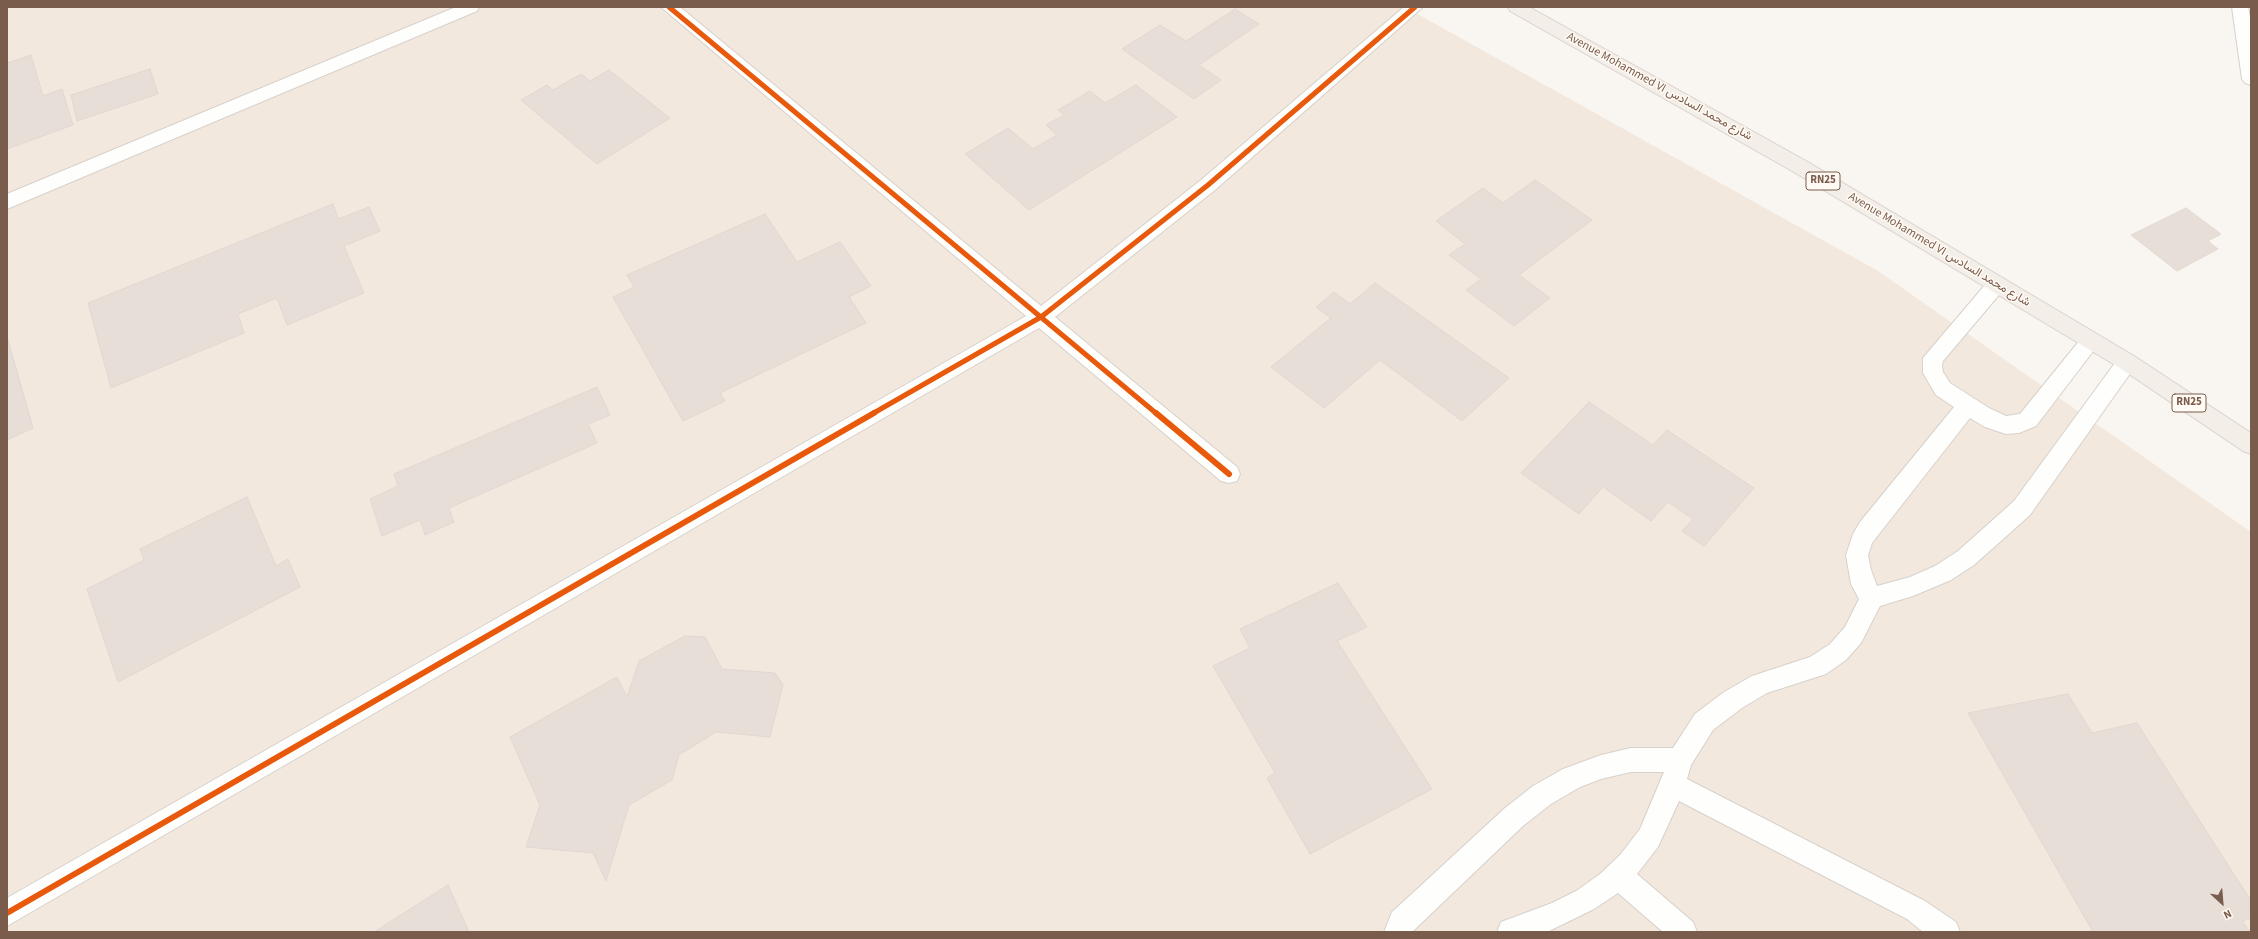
<!DOCTYPE html>
<meta charset="utf-8">
<style>
body{margin:0}
#map{position:relative;width:2258px;height:939px;overflow:hidden;background:#f9f5f0;font-family:"Source Sans 3",sans-serif}
canvas{display:block}
.frame{position:absolute;inset:0;border:8px solid #7a5c4d;pointer-events:none}
.north{position:absolute;left:2202px;top:883px;width:40px;height:40px;-webkit-text-stroke:3px #fffaf3;paint-order:stroke;rotate:154deg;font-size:11px;font-weight:700;line-height:16px;text-align:center;color:#7a5c4d}
.north::after{content:'';display:block;margin:auto;width:14px;height:18px;background:#7a5c4d;clip-path:polygon(50% 0,100% 100%,50% 72%,0 100%)}
</style>
<div id="map">
<canvas width="2258" height="939"></canvas>
<div class="frame"></div>
<div class="north">N</div>
</div>
<script>
const context = document.querySelector('canvas').getContext('2d');
context.lineJoin = 'round';
function fill(path, color) {
  context.fillStyle = color;
  context.fill(path, 'evenodd');
}
function toPath(rows) {
  const path = new Path2D();
  for (const r of rows) {
    path.moveTo(r[0], r[1]);
    for (let i = 2; i < r.length; i += 2) path.lineTo(r[i], r[i + 1]);
  }
  return path;
}
function strokePath(path, color, width, dash) {
  context.strokeStyle = color;
  context.lineWidth = width;
  context.lineCap = dash ? 'butt' : 'round';
  context.setLineDash(dash || []);
  context.stroke(path);
}
function write(font, color, halo, rows, align = 'center') {
  context.font = font + ' "Source Sans 3",Vazirmatn,sans-serif';
  context.lineWidth = 3;
  context.setLineDash([]);
  context.textBaseline = 'middle';
  context.strokeStyle = halo;
  context.fillStyle = color;
  for (const [text, x, y, turn = 0] of rows) {
    context.save();
    context.translate(x, y);
    context.rotate((+turn || 0) * Math.PI / 180);
    context.textAlign = isNaN(turn) ? turn : align;
    if (halo) context.strokeText(text, 0, 0);
    context.fillText(text, 0, 0);
    context.restore();
  }
}
fill(toPath([
 [7,7,1405,7,1878,271,2251,532,2251,932,7,932]
]), '#f2e8de');
const building = toPath([
 [1235,9,1259,24,1199,65,1221,80,1194,99,1122,49,1160,25,1186,41,1235,9],
 [31,55,43,96,62,89,73,125,7,149,7,63,31,55],
 [150,69,158,94,77,121,71,95,150,69],
 [609,70,670,118,597,164,521,100,547,85,553,90,581,74,590,81,609,70],
 [1136,85,1177,117,1029,210,965,154,1008,128,1033,149,1057,135,1046,125,1064,115,1058,110,1090,91,1105,103,1136,85],
 [1535,180,1592,220,1519,275,1550,298,1514,326,1466,290,1481,279,1449,255,1465,244,1436,221,1483,188,1503,203,1535,180],
 [333,204,338,219,369,207,380,231,344,246,364,293,287,325,277,298,238,314,244,333,111,388,88,303,333,204],
 [2186,208,2221,234,2208,241,2218,249,2177,271,2131,235,2186,208],
 [765,214,797,262,840,242,871,286,849,297,866,323,720,393,725,401,683,421,613,297,634,287,627,275,765,214],
 [1375,283,1509,378,1462,421,1380,360,1324,408,1271,367,1331,318,1316,307,1334,292,1350,304,1375,283],
 [7,337,33,428,7,440,7,337],
 [597,387,610,415,588,424,597,443,449,508,454,522,425,535,420,520,382,536,370,499,398,486,394,474,597,387],
 [1589,402,1653,445,1667,430,1754,488,1704,546,1682,531,1693,519,1668,502,1651,521,1603,487,1579,514,1521,473,1589,402],
 [247,497,276,566,288,559,300,587,118,682,87,589,144,560,140,549,247,497],
 [1338,583,1367,627,1337,641,1432,789,1310,854,1267,778,1275,773,1213,666,1250,648,1240,629,1338,583],
 [685,636,705,637,722,669,775,673,783,685,770,737,716,732,679,755,672,780,629,805,606,881,593,853,526,847,540,805,510,737,617,677,627,697,639,661,685,636],
 [2068,694,2092,733,2137,723,2251,901,2251,918,2242,921,2250,932,2093,932,1968,713,2068,694],
 [448,885,469,932,374,932,448,885]
]);
fill(building, '#e6ded7');
strokePath(building, '#e2d8d2', 1);
const lane = toPath([
 [2232,7,2248,7,2251,23,2251,85,2245,83,2242,79,2232,7],
 [1997,276,2004,279,2007,284,2004,289,1943,361,1942,365,1943,372,1950,383,1989,408,2006,416,2020,414,2084,335,2091,333,2098,335,2101,341,2036,426,2019,433,2006,434,1985,427,1970,418,1872,543,1868,555,1871,570,1877,586,1910,577,1935,566,1958,551,2014,501,2120,356,2127,354,2134,356,2137,362,2134,368,2030,515,1974,565,1951,580,1913,596,1880,606,1861,643,1846,660,1826,674,1767,693,1742,708,1713,730,1691,765,1687,779,1925,901,1956,922,1960,932,1923,932,1907,919,1679,801,1658,847,1637,874,1693,922,1697,932,1663,932,1618,893,1594,909,1547,932,1497,932,1501,922,1552,903,1576,891,1600,874,1620,855,1640,829,1664,772,1631,772,1601,779,1580,787,1551,804,1523,826,1412,932,1384,932,1392,912,1403,902,1505,808,1533,786,1563,769,1601,755,1631,748,1673,748,1695,714,1724,692,1752,676,1810,657,1830,644,1845,627,1859,599,1851,584,1846,555,1853,534,1860,522,1954,407,1936,395,1923,373,1923,358,1990,279,1997,276]
]);
const street = toPath([
 [456,7,479,7,477,11,7,209,7,194,456,7],
 [661,7,680,7,1041,306,1201,180,1404,7,1423,7,1215,190,1055,317,1237,467,1240,474,1237,481,1229,483,1221,481,1039,328,7,926,7,898,1026,316,661,7]
]);
const primary = toPath([
 [1508,7,1529,7,1806,161,2134,356,2251,433,2251,454,2243,451,2120,368,1792,171,1510,11,1508,7]
]);
strokePath(lane, '#d7d1cb', 2);
strokePath(street, '#d7d1cb', 2);
strokePath(primary, '#dad1cc', 2);
fill(lane, '#fefefd');
fill(street, '#fefefd');
fill(primary, '#f3eee8');
strokePath(toPath([
 [669,7,1157,414],
 [872,414,1041,317,1208,185,1415,7]
]), '#e8590c', 5);
strokePath(toPath([
 [1156,413,1229,474],
 [7,913,874,413]
]), '#e8590c', 6);
for (const [x, y, w] of [
 [1823,181,34],
 [2189,403,34]
]) {
  const box = new Path2D();
  box.roundRect(x - w / 2, y - 9, w, 18, 3);
  context.fillStyle = '#fffaf3';
  context.fill(box);
  strokePath(box, '#7a5c4d', 1);
}
write('bold 11px', '#7a5c4d', null, [
 ["RN25",1823,181],
 ["RN25",2189,403]
]);
write('12px', '#7a5c4d', '#fffaf3', [
 ["Avenue Mohammed VI شارع محمد السادس",1659,87,29],
 ["Avenue Mohammed VI شارع محمد السادس",1939,250,31]
]);
</script>
